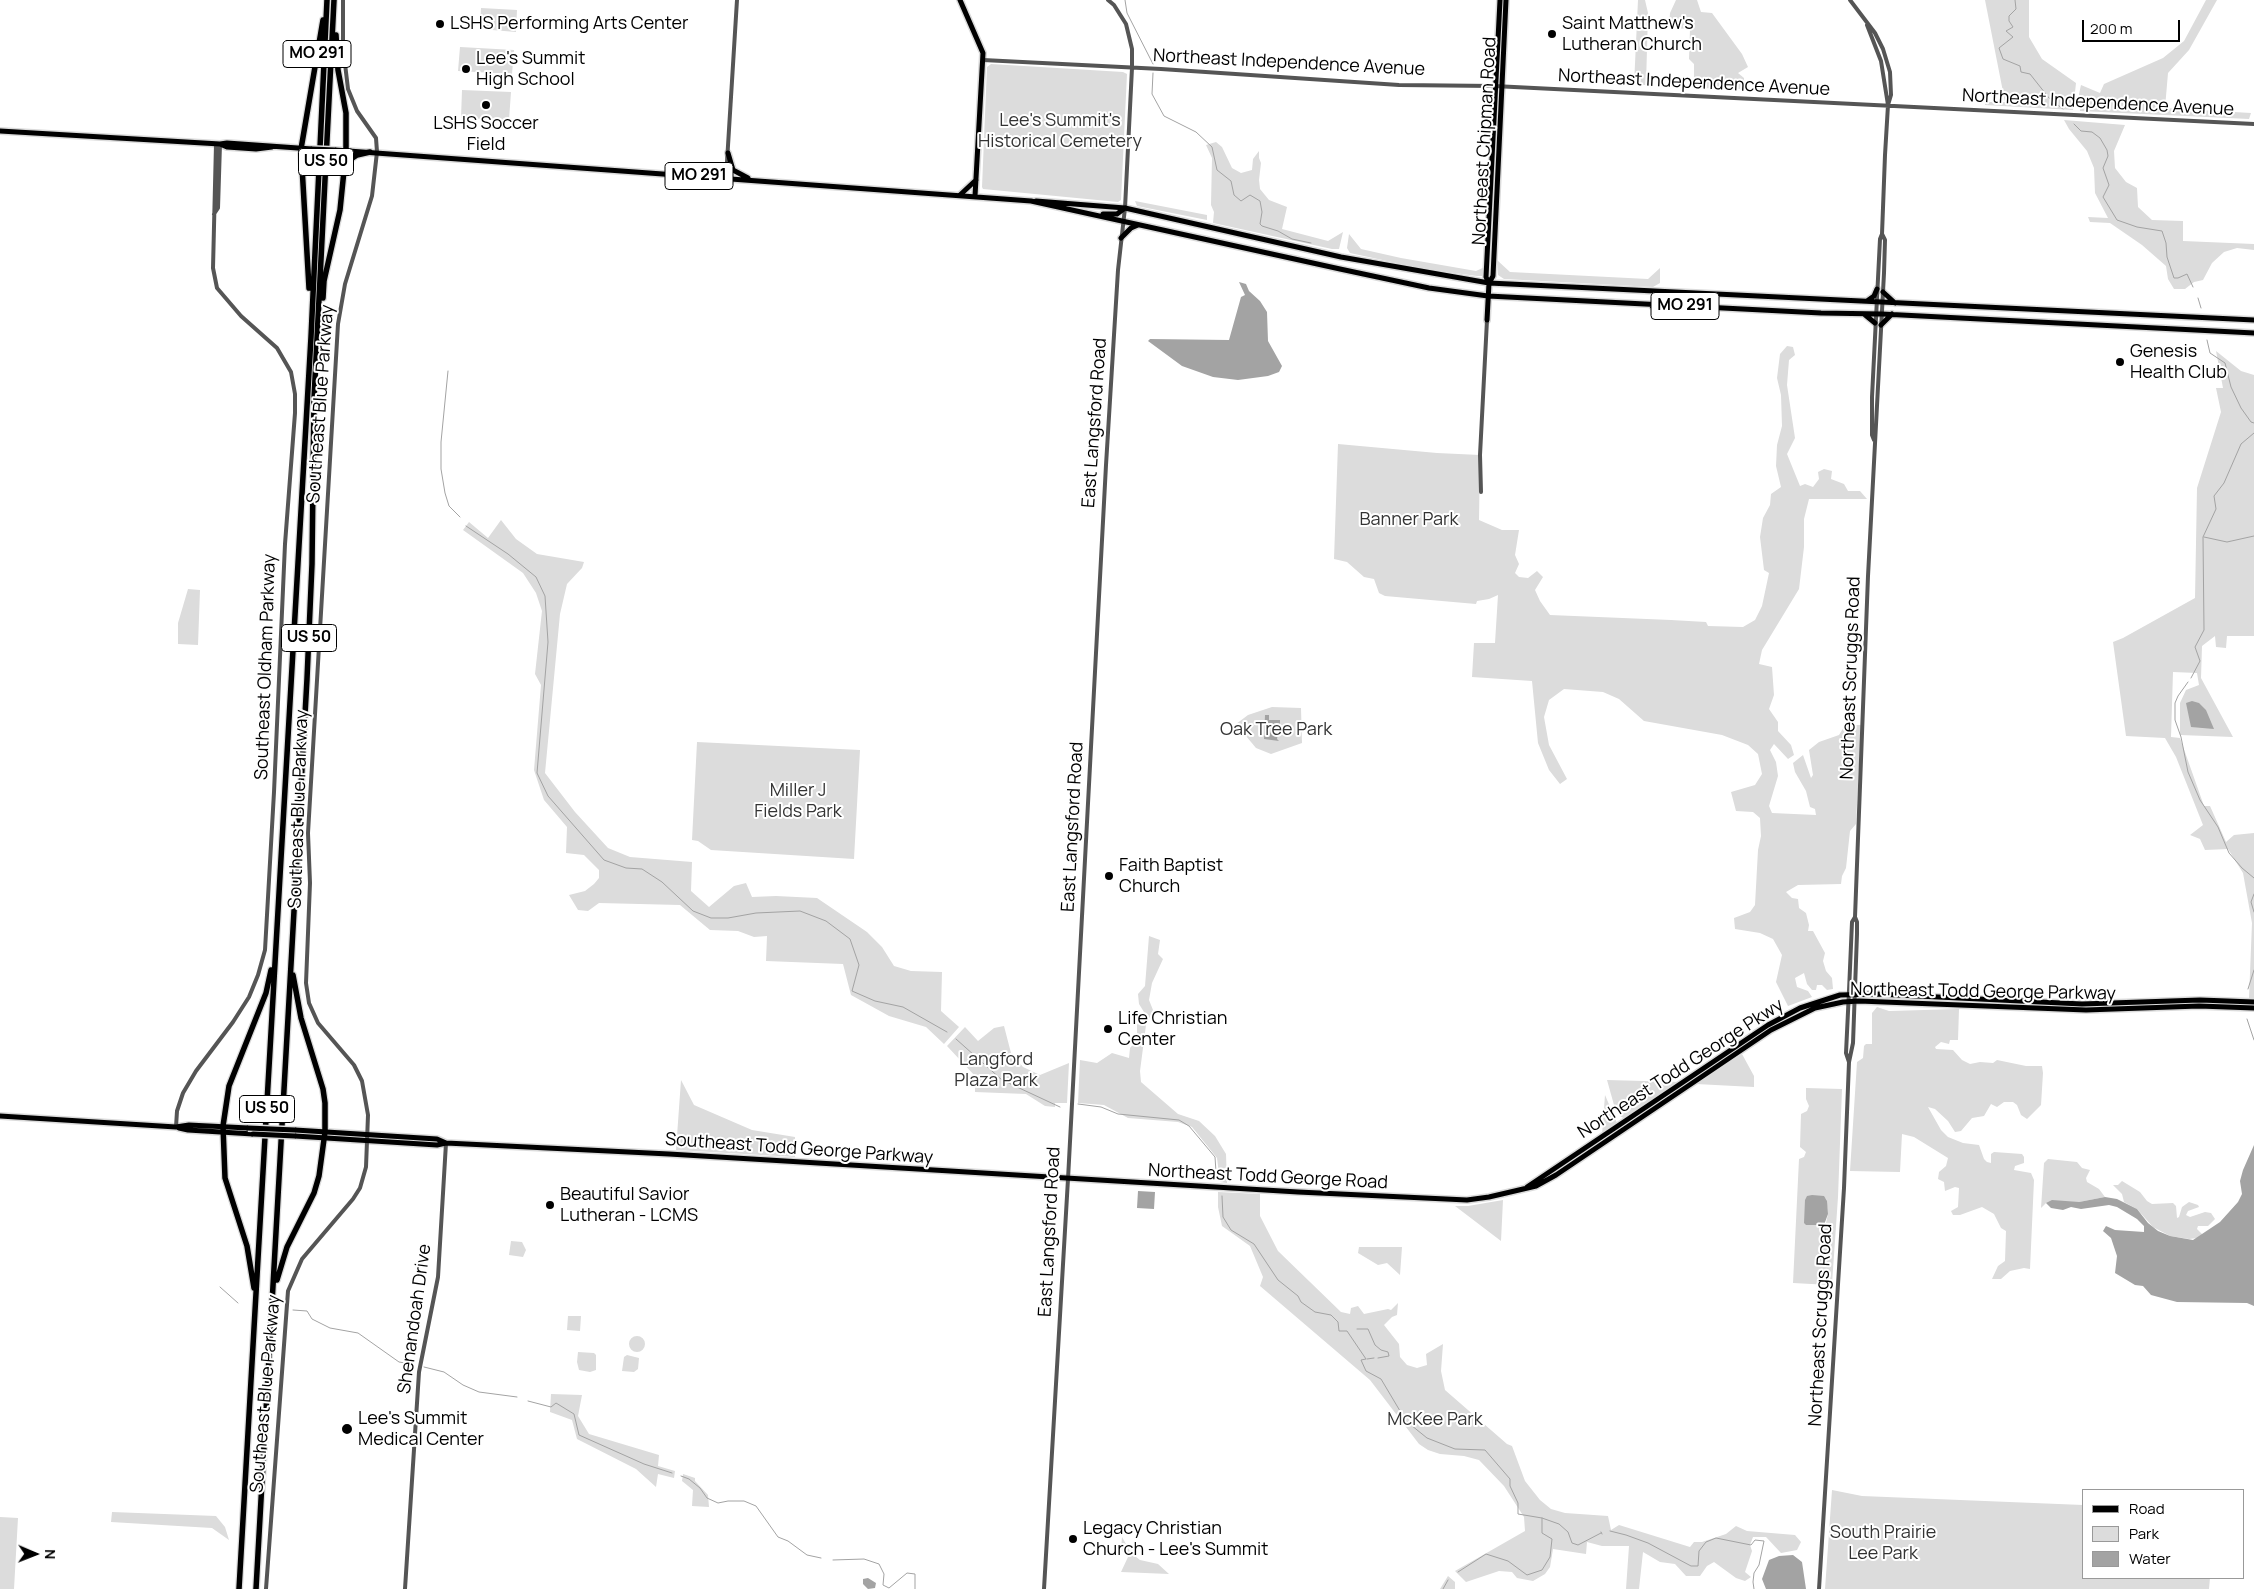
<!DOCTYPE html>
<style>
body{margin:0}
#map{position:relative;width:2254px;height:1589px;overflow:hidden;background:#fff;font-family:Manrope,sans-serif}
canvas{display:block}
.legend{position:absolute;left:2082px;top:1489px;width:162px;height:90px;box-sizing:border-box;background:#fff;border:1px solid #999;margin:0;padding:6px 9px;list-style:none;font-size:15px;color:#000}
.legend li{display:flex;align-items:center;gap:10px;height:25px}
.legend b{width:25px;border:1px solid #999}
.north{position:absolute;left:10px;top:1529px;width:50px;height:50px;-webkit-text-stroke:4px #fff;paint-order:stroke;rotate:91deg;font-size:14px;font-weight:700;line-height:20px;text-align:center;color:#000}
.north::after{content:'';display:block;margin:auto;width:18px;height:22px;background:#000;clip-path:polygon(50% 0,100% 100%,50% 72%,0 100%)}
.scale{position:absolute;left:2082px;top:20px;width:98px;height:22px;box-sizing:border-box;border:2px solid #000;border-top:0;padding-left:6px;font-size:15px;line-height:18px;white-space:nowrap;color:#000;-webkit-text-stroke:4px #fff;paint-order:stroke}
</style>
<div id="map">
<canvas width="2254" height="1589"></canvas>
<ul class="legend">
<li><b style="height:6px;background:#000"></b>Road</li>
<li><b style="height:14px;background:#dcdcdc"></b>Park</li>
<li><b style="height:14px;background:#a3a3a3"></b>Water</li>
</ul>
<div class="north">N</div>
<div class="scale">200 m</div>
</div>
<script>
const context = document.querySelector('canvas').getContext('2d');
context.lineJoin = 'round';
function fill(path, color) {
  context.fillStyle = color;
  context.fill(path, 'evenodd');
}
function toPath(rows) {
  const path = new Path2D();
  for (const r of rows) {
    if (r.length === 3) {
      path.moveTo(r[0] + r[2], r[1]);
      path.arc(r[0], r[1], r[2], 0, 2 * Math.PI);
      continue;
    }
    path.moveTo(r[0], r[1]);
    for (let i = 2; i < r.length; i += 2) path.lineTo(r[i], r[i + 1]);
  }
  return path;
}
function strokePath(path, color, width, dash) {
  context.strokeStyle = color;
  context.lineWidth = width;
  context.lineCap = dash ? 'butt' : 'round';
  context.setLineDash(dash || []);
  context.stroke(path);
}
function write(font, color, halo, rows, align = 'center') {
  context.font = font + ' Manrope,sans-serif';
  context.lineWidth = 4;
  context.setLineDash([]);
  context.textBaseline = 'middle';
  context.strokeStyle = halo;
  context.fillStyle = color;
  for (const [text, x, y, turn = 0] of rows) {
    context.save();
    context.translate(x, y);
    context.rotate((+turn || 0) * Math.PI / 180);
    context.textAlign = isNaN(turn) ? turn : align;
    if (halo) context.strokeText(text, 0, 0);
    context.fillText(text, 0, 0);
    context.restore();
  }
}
fill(toPath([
 [1638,0,1645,0,1648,13,1646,85,1634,85],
 [1676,0,1697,0,1701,12,1712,13,1742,54,1748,67,1738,73,1744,78,1744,89,1694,88,1694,64,1689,59,1690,29,1669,28,1670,13],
 [1985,0,2029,0,2029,37,2042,59,2076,83,2073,110,1985,105,1985,102,2005,102],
 [2206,0,2217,0,2189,50,2168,73,2165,108,2251,113,2249,119,2080,111,2079,94,2081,85,2100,93,2104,84,2163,58,2184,41],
 [481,8,517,10,516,32,480,29],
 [460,47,514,50,512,74,458,71],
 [991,64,1123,72,1127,74,1121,200,1118,202,983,189,982,187,987,67],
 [462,90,511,92,509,120,461,118],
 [2064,120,2125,125,2114,151,2115,168,2126,182,2137,188,2138,207,2152,220,2183,221,2183,241,2254,244,2254,250,2237,248,2224,252,2212,263,2203,280,2194,282,2185,289,2174,289,2168,279,2166,266,2142,245,2110,223,2090,222,2088,217,2108,218,2095,193,2094,168,2087,151,2069,129],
 [1216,142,1222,147,1232,168,1241,173,1252,170,1253,159,1259,151,1259,158,1261,163,1259,180,1260,189,1269,200,1287,207,1282,229,1328,241,1343,232,1339,249,1332,249,1213,223,1214,212,1211,205,1212,158,1206,145],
 [1135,201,1207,215,1207,220,1137,206],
 [1349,234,1361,249,1401,258,1476,271,1487,266,1484,276,1477,276,1424,269,1350,253,1347,248],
 [1497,260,1510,272,1648,279,1660,268,1660,283,1653,287,1504,279,1498,275],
 [1787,346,1793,347,1795,355,1789,360,1787,385,1795,438,1787,454,1800,486,1805,484,1813,487,1819,479,1818,472,1824,469,1832,471,1831,479,1844,484,1848,491,1860,491,1867,499,1809,499,1804,519,1804,547,1799,589,1762,650,1759,664,1772,667,1774,695,1769,709,1778,722,1778,731,1791,745,1794,755,1788,759,1774,744,1770,750,1776,762,1778,776,1769,806,1772,813,1816,815,1815,809,1810,807,1806,791,1795,772,1793,763,1803,755,1811,778,1813,775,1809,750,1819,742,1839,735,1844,727,1851,725,1861,725,1856,824,1850,831,1846,868,1842,876,1841,884,1798,885,1786,892,1792,898,1798,899,1799,908,1806,913,1809,925,1808,931,1813,931,1825,953,1823,961,1826,971,1832,978,1833,989,1827,990,1822,985,1817,985,1816,990,1812,990,1807,984,1804,973,1795,978,1797,987,1808,991,1812,997,1788,1006,1776,982,1782,955,1773,939,1760,933,1735,929,1734,918,1750,912,1755,905,1758,850,1761,836,1760,818,1753,812,1736,811,1731,792,1755,785,1762,774,1758,754,1748,745,1722,735,1644,721,1619,699,1603,692,1564,689,1549,700,1544,717,1549,745,1567,779,1560,784,1549,770,1538,743,1532,681,1472,677,1474,643,1495,643,1498,595,1489,599,1477,601,1476,604,1385,596,1379,593,1374,579,1364,577,1347,562,1334,559,1338,444,1437,453,1480,455,1479,520,1502,530,1519,530,1515,555,1519,564,1515,573,1519,577,1528,578,1537,571,1543,577,1535,590,1540,601,1550,615,1671,620,1706,622,1708,626,1743,627,1755,620,1762,606,1769,573,1764,570,1760,537,1763,518,1770,505,1771,494,1781,487,1776,466,1777,445,1782,426,1781,395,1777,378,1780,354],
 [2216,351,2241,371,2254,375,2254,636,2227,636,2226,648,2216,647,2215,636,2202,646,2201,678,2233,737,2180,735,2180,703,2186,690,2199,685,2197,673,2173,672,2171,737,2180,738,2204,806,2210,806,2226,842,2234,835,2254,833,2254,998,2249,998,2252,923,2243,873,2228,849,2205,850,2200,839,2190,835,2203,825,2176,757,2165,738,2126,736,2113,642,2123,638,2195,598,2197,488,2221,412,2216,388,2223,388],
 [501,520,516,539,537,554,584,562,582,568,567,584,560,614,545,773,575,812,608,848,630,857,692,862,691,891,709,907,734,886,746,883,752,897,776,896,817,898,867,932,882,947,894,966,911,971,942,972,941,1011,959,1027,944,1044,926,1027,889,1016,851,995,843,964,766,961,767,936,754,937,738,931,710,930,680,905,599,903,588,911,578,910,569,895,585,891,594,884,599,878,599,870,584,855,566,853,567,827,544,800,534,770,541,685,535,674,542,611,536,593,523,573,463,530,469,522,488,538],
 [188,589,200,590,198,645,178,644,178,623],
 [1272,707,1301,708,1302,743,1271,754,1256,748,1236,724,1248,715],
 [697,742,860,750,854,859,711,850,698,841,692,840],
 [1149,936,1160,940,1158,954,1163,959,1152,983,1149,1000,1153,1010,1146,1025,1140,1071,1141,1082,1178,1114,1199,1121,1215,1136,1226,1154,1227,1183,1220,1182,1217,1158,1192,1127,1178,1122,1128,1118,1104,1105,1078,1103,1080,1060,1097,1063,1112,1053,1129,1058,1130,1048,1137,1040,1137,1025,1144,1012,1139,1004,1138,994,1145,986],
 [1877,1007,1889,1011,1959,1009,1958,1040,1950,1040,1949,1044,1941,1042,1935,1047,1936,1049,1953,1050,1962,1060,1970,1064,1980,1062,1993,1063,1997,1060,2026,1066,2042,1066,2043,1073,2041,1105,2027,1119,2021,1115,2017,1105,2013,1102,2004,1102,1997,1107,1991,1104,1984,1116,1972,1118,1961,1131,1955,1132,1948,1121,1935,1109,1928,1107,1941,1130,1948,1137,1963,1143,1979,1145,1984,1159,1987,1162,1991,1163,1991,1154,1994,1152,2022,1154,2024,1157,2024,1163,2015,1166,2014,1170,2031,1173,2034,1180,2030,1269,2024,1268,2010,1271,2001,1279,1992,1279,1998,1266,2005,1261,2006,1231,2001,1228,1994,1214,1982,1207,1960,1215,1953,1215,1951,1211,1958,1207,1959,1188,1955,1187,1945,1191,1944,1182,1938,1179,1939,1172,1946,1166,1948,1158,1914,1137,1902,1134,1900,1172,1850,1171,1857,1062,1863,1058,1864,1046,1866,1044,1872,1044,1872,1013],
 [1004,1026,1011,1053,1023,1067,1040,1075,1069,1063,1067,1103,1055,1103,1055,1107,1045,1106,1026,1094,975,1092,975,1076,947,1046,965,1027,978,1041,994,1028],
 [1742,1054,1754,1076,1754,1087,1696,1084],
 [681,1080,694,1105,752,1130,795,1137,795,1157,676,1150],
 [1607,1080,1681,1082,1625,1119,1620,1116,1614,1105],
 [1806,1088,1842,1089,1838,1197,1832,1284,1830,1285,1793,1283,1799,1159,1804,1157,1806,1152,1800,1147,1801,1114,1807,1111,1809,1106,1806,1099],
 [1826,1198,1828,1214,1826,1223,1823,1225,1809,1225],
 [1605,1095,1617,1123,1602,1135],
 [2048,1159,2077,1162,2082,1168,2090,1170,2086,1178,2087,1182,2099,1189,2105,1197,2079,1202,2046,1203,2041,1208,2044,1163],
 [2122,1181,2140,1192,2147,1201,2152,1204,2173,1203,2176,1206,2177,1218,2179,1217,2182,1207,2189,1202,2198,1205,2199,1207,2188,1211,2186,1215,2190,1217,2205,1212,2211,1213,2215,1219,2208,1226,2198,1226,2197,1229,2203,1235,2198,1238,2189,1239,2170,1236,2153,1227,2137,1209,2124,1202,2122,1194,2113,1185,2118,1185],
 [1218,1192,1260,1194,1260,1216,1278,1251,1341,1312,1350,1314,1351,1308,1358,1306,1364,1314,1388,1309,1391,1310,1398,1303,1397,1315,1392,1317,1384,1325,1399,1344,1400,1357,1407,1365,1417,1368,1427,1365,1426,1354,1443,1344,1441,1371,1445,1390,1507,1444,1512,1446,1525,1481,1540,1500,1551,1509,1565,1513,1608,1516,1611,1530,1619,1525,1690,1547,1694,1542,1702,1542,1726,1534,1736,1526,1747,1531,1795,1535,1801,1542,1797,1550,1781,1553,1766,1537,1753,1537,1750,1545,1752,1551,1745,1572,1751,1577,1745,1581,1736,1578,1714,1562,1707,1566,1700,1576,1686,1576,1675,1564,1660,1562,1643,1552,1639,1589,1626,1589,1629,1546,1602,1546,1587,1542,1586,1554,1553,1549,1550,1567,1545,1574,1533,1581,1517,1578,1512,1572,1499,1571,1466,1582,1455,1571,1525,1531,1524,1517,1504,1486,1479,1460,1464,1456,1440,1454,1428,1450,1419,1444,1370,1380,1260,1286,1263,1277,1250,1246,1222,1226,1218,1207],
 [1503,1200,1501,1241,1455,1206,1468,1206],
 [511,1241,522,1242,526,1250,523,1257,509,1255],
 [1359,1247,1402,1247,1400,1275,1387,1263,1378,1265,1358,1253],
 [568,1316,581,1316,580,1331,567,1330],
 [637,1344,8],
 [578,1352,594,1353,596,1355,596,1370,590,1372,579,1370,577,1362],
 [627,1355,639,1358,638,1369,634,1372,622,1371,624,1357],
 [551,1394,582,1395,578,1416,589,1434,659,1455,658,1466,675,1471,674,1478,658,1474,656,1487,636,1469,577,1439,572,1420,550,1412],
 [683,1474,695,1478,695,1481,708,1495,709,1507,692,1506,693,1490,682,1481],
 [1832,1490,1862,1496,2083,1505,2083,1578,2210,1578,2209,1589,1825,1589],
 [112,1512,216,1516,225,1527,229,1540,212,1528,111,1522],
 [0,1517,18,1518,14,1589,0,1589],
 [1122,1537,1131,1553,1140,1560,1158,1564,1169,1574,1121,1572,1128,1557,1121,1550],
 [1448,1576,1455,1582,1455,1589,1440,1589]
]), '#dcdcdc');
fill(toPath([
 [1239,282,1246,284,1249,291,1260,301,1267,312,1268,341,1282,366,1279,372,1268,376,1238,380,1213,377,1182,366,1148,341,1150,339,1229,340,1241,297,1245,295],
 [2192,701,2199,703,2206,710,2214,729,2191,727,2186,703],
 [1265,715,1269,715,1269,720,1280,720,1280,734,1278,734,1277,739,1279,741,1264,739],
 [2254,1145,2254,1306,2247,1303,2177,1302,2151,1295,2143,1286,2135,1285,2115,1273,2117,1256,2111,1238,2103,1231,2106,1226,2115,1230,2144,1232,2144,1226,2137,1219,2117,1207,2109,1205,2081,1209,2071,1207,2063,1210,2051,1208,2046,1203,2052,1200,2079,1202,2105,1197,2117,1199,2137,1209,2148,1223,2158,1231,2170,1236,2193,1240,2220,1222,2238,1202,2242,1194,2240,1181,2243,1170],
 [1138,1191,1155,1192,1154,1209,1137,1208],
 [1812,1195,1824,1196,1827,1201,1828,1214,1824,1225,1806,1225,1804,1223,1805,1200,1807,1196],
 [1793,1555,1802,1562,1806,1589,1766,1589,1762,1579,1769,1560,1779,1556],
 [868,1578,876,1583,875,1588,868,1589,863,1584,863,1579]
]), '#a3a3a3');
strokePath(toPath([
 [1125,0,1127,13,1153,64],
 [2015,0,2016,9,2009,16,2009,21,2013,27,2006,31,2013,37,1999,48,2003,59,2020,66,2021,72,2030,74,2049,98,2063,109],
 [1153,73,1152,94,1164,116,1196,132,1212,147,1217,170,1231,181,1234,195,1241,201,1250,195,1260,201,1262,212,1260,224,1262,226,1278,231,1292,239,1311,243],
 [2074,124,2081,131,2092,132,2100,138,2107,150,2108,156,2103,168,2109,185,2103,197,2117,220,2137,227,2162,231,2166,243,2167,257,2174,278,2178,278,2187,274,2193,287],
 [2198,298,2201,308],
 [2207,340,2210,353,2225,363,2231,387,2241,408,2251,422,2254,423],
 [448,371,441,442,441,469,445,493,449,506,460,517],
 [466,526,508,554,536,577,545,596,548,642,537,773,548,796,604,860,626,868,642,869,662,882,693,911,711,918,728,918,756,913,800,911,826,921,850,939,859,965,852,991,875,1001,903,1007,947,1032],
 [2204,537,2227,542,2254,536],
 [2191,678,2200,661,2195,647,2204,630,2203,537,2216,509,2214,496,2224,483,2241,444,2254,433],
 [2188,682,2178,696,2175,703,2175,720,2181,737,2188,772,2200,800,2218,827,2229,853,2242,868,2254,878],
 [2254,894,2251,902,2254,912],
 [2248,989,2254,970],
 [2247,1019,2254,1040],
 [956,1039,1002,1080,1060,1107],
 [1078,1104,1101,1107,1118,1114,1179,1120,1189,1126,1215,1157,1216,1172,1220,1180],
 [1222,1196,1223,1217,1231,1230,1254,1244,1278,1280,1298,1296,1301,1302,1315,1312,1331,1315,1338,1322,1339,1331,1347,1331,1366,1359,1361,1360,1366,1371,1381,1379,1406,1421,1427,1438,1455,1449,1485,1450,1510,1479,1510,1486,1518,1503,1518,1514,1542,1518,1559,1524,1568,1532,1572,1543,1578,1545,1601,1533],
 [220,1287,238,1303],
 [293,1310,307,1311,312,1319,330,1328,358,1333,399,1362,412,1364],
 [1357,1329,1368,1329,1375,1345,1381,1350,1388,1352,1389,1356,1378,1358],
 [1367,1359,1374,1358],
 [424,1367,444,1372,463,1385,479,1392,517,1397],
 [528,1401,551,1407,556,1403,574,1414,579,1435,644,1464,672,1473],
 [681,1476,689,1479,700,1488,707,1498,718,1503,728,1501,744,1501,756,1506,778,1537,788,1541,807,1555,821,1558],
 [1610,1531,1626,1535,1648,1543,1691,1566,1698,1566,1699,1551,1706,1542,1716,1538,1751,1545,1755,1540,1764,1541,1759,1565,1754,1573,1753,1582,1754,1589],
 [1601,1532,1602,1534],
 [833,1560,864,1559,879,1564,884,1574,883,1585,889,1588,907,1573,915,1574,915,1589],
 [1458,1572,1486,1554,1508,1561,1527,1575,1542,1570,1550,1557,1552,1539,1542,1533,1542,1518],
 [1443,1589,1448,1580]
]), '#a3a3a3', 1);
const major = toPath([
 [960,0,983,53,975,196],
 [0,131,220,144],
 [272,147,256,149,227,147,220,144,227,143,312,149],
 [335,150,1031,201,1340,269,1429,288,1488,296,1821,313,1882,314,2254,333],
 [728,153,733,170,748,178],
 [960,195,976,180],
 [1036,201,1125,208,1341,257,1489,283,2254,320],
 [1103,214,1117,214,1125,208],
 [1121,238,1131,228,1138,225],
 [1489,283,1486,277,1500,0],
 [1883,292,1895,303],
 [1867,301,1874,296,1877,289],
 [1652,306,1660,314,1669,306],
 [1864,314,1875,323],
 [1487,320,1489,283,1493,276,1506,0],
 [1881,325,1892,314],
 [0,1116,176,1127,189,1125,248,1128],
 [179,1128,188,1130,253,1134],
 [295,1130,437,1139,446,1143],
 [295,1136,437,1145,446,1143,669,1154,1298,1192,1467,1200,1489,1197,1536,1186,1556,1175,1771,1030,1815,1008,1843,1002,1859,1001,2086,1010,2199,1006,2254,1008],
 [1527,1187,1768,1025,1800,1008,1840,995,1877,994,2082,1004,2200,1000,2254,1002]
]);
const highway = toPath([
 [345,165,348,161,357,155,370,152],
 [309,288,301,149,323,20],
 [323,298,324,281,340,210,346,151,346,113,338,70,336,35],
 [277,1280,287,1247,314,1193,319,1176,325,1132,325,1103,323,1089,301,1018,293,975],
 [254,1288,247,1246,225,1178,223,1126,229,1086,266,993,271,970],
 [239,1589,311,337,327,0],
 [256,1589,307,679,312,564,314,399,334,0]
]);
strokePath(major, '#dbdbdb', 8);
strokePath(highway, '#dbdbdb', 8);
strokePath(toPath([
 [1867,25,1881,61,1888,105],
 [983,60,1161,69,1399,85,1494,86,2254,124],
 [726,178,737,0],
 [214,214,218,208,220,144],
 [1874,440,1872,435,1872,397,1880,239,1882,234],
 [1481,492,1480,455,1487,320],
 [1849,1062,1846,1053,1849,991,1852,922,1855,917],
 [176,1127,177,1111,183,1093,196,1071,233,1022,249,997,258,975,265,950,274,792,285,544,295,413,295,394,291,372,277,348,241,316,217,288,213,268,216,144],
 [266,1589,288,1291,302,1259,353,1199,360,1188,366,1167,368,1115,362,1081,354,1065,318,1023,309,1003,306,983,310,883,308,833,338,324,345,284,372,196,377,152,376,138,357,111,348,89,343,47,343,0],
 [405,1589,419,1372,438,1277,446,1143],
 [1044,1589,1068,1179,1106,465,1118,270,1125,208,1132,68,1132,49,1126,24,1114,5,1108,0],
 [1819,1589,1844,1188,1849,1062,1853,1043,1857,934,1857,922,1855,917,1868,576,1884,273,1885,240,1882,234,1885,155,1888,105,1891,95,1890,72,1883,49,1875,33,1850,0]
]), '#555', 4);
strokePath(major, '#000', 5);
strokePath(highway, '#000', 5.5);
const majorBridge = toPath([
 [312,149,335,150],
 [248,1128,295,1130],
 [253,1134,295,1136]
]);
strokePath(majorBridge, '#dbdbdb', 8, []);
strokePath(majorBridge, '#000', 5);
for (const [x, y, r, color] of [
 [440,24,5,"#000"],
 [1552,34,5,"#000"],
 [466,69,5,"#000"],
 [486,105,5,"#000"],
 [2120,362,5,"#000"],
 [1109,876,5,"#000"],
 [1108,1029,5,"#000"],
 [550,1205,5,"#000"],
 [347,1429,6,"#000"],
 [1073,1539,5,"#000"]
]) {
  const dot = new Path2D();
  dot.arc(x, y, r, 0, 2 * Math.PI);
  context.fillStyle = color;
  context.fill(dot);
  strokePath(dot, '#fff', 2);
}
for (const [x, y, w] of [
 [317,54,68],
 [326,162,55],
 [699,176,68],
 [1685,306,68],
 [309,638,55],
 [267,1109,55]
]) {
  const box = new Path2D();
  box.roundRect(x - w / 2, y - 13.5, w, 27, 4);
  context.fillStyle = '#fff';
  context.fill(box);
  strokePath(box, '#000', 1);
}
write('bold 16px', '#000', null, [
 ["MO 291",317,54],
 ["US 50",326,162],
 ["MO 291",699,176],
 ["MO 291",1685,306],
 ["US 50",309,638],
 ["US 50",267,1109]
]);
write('18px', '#000', '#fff', [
 ["LSHS Performing Arts Center",450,24],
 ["Saint Matthew's",1562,24],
 ["Lutheran Church",1562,45],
 ["Lee's Summit",476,59],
 ["High School",476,80],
 ["LSHS Soccer",486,124,"center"],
 ["Field",486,145,"center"],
 ["Genesis",2130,352],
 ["Health Club",2130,373],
 ["Faith Baptist",1119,866],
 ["Church",1119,887],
 ["Life Christian",1118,1019],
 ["Center",1118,1040],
 ["Beautiful Savior",560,1195],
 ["Lutheran - LCMS",560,1216],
 ["Lee's Summit",358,1419],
 ["Medical Center",358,1440],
 ["Legacy Christian",1083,1529],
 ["Church - Lee's Summit",1083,1550]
], 'left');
write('18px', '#000', '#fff', [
 ["Northeast Independence Avenue",1289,63,3],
 ["Northeast Independence Avenue",1694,83,3],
 ["Northeast Independence Avenue",2098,103,3],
 ["Northeast Chipman Road",1485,141,-87],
 ["Southeast Blue Parkway",321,404,-86],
 ["East Langsford Road",1095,423,-86],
 ["Southeast Oldham Parkway",266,667,-88],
 ["Northeast Scruggs Road",1851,678,-88],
 ["Southeast Blue Parkway",299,809,-88],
 ["East Langsford Road",1073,827,-87],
 ["Northeast Todd George Parkway",1983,992,1],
 ["Northeast Todd George Pkwy",1681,1069,-33],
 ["Southeast Todd George Parkway",799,1149,4],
 ["Northeast Todd George Road",1268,1177,3],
 ["East Langsford Road",1050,1232,-87],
 ["Shenandoah Drive",415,1319,-82],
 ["Northeast Scruggs Road",1821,1325,-87],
 ["Southeast Blue Parkway",266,1394,-85]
]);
write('18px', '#333', '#fff', [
 ["Lee's Summit's",1060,121],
 ["Historical Cemetery",1060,142],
 ["Banner Park",1409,520],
 ["Oak Tree Park",1276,730],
 ["Miller J",798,791],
 ["Fields Park",798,812],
 ["Langford",996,1060],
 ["Plaza Park",996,1081],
 ["McKee Park",1435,1420],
 ["South Prairie",1883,1533],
 ["Lee Park",1883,1554]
]);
</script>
